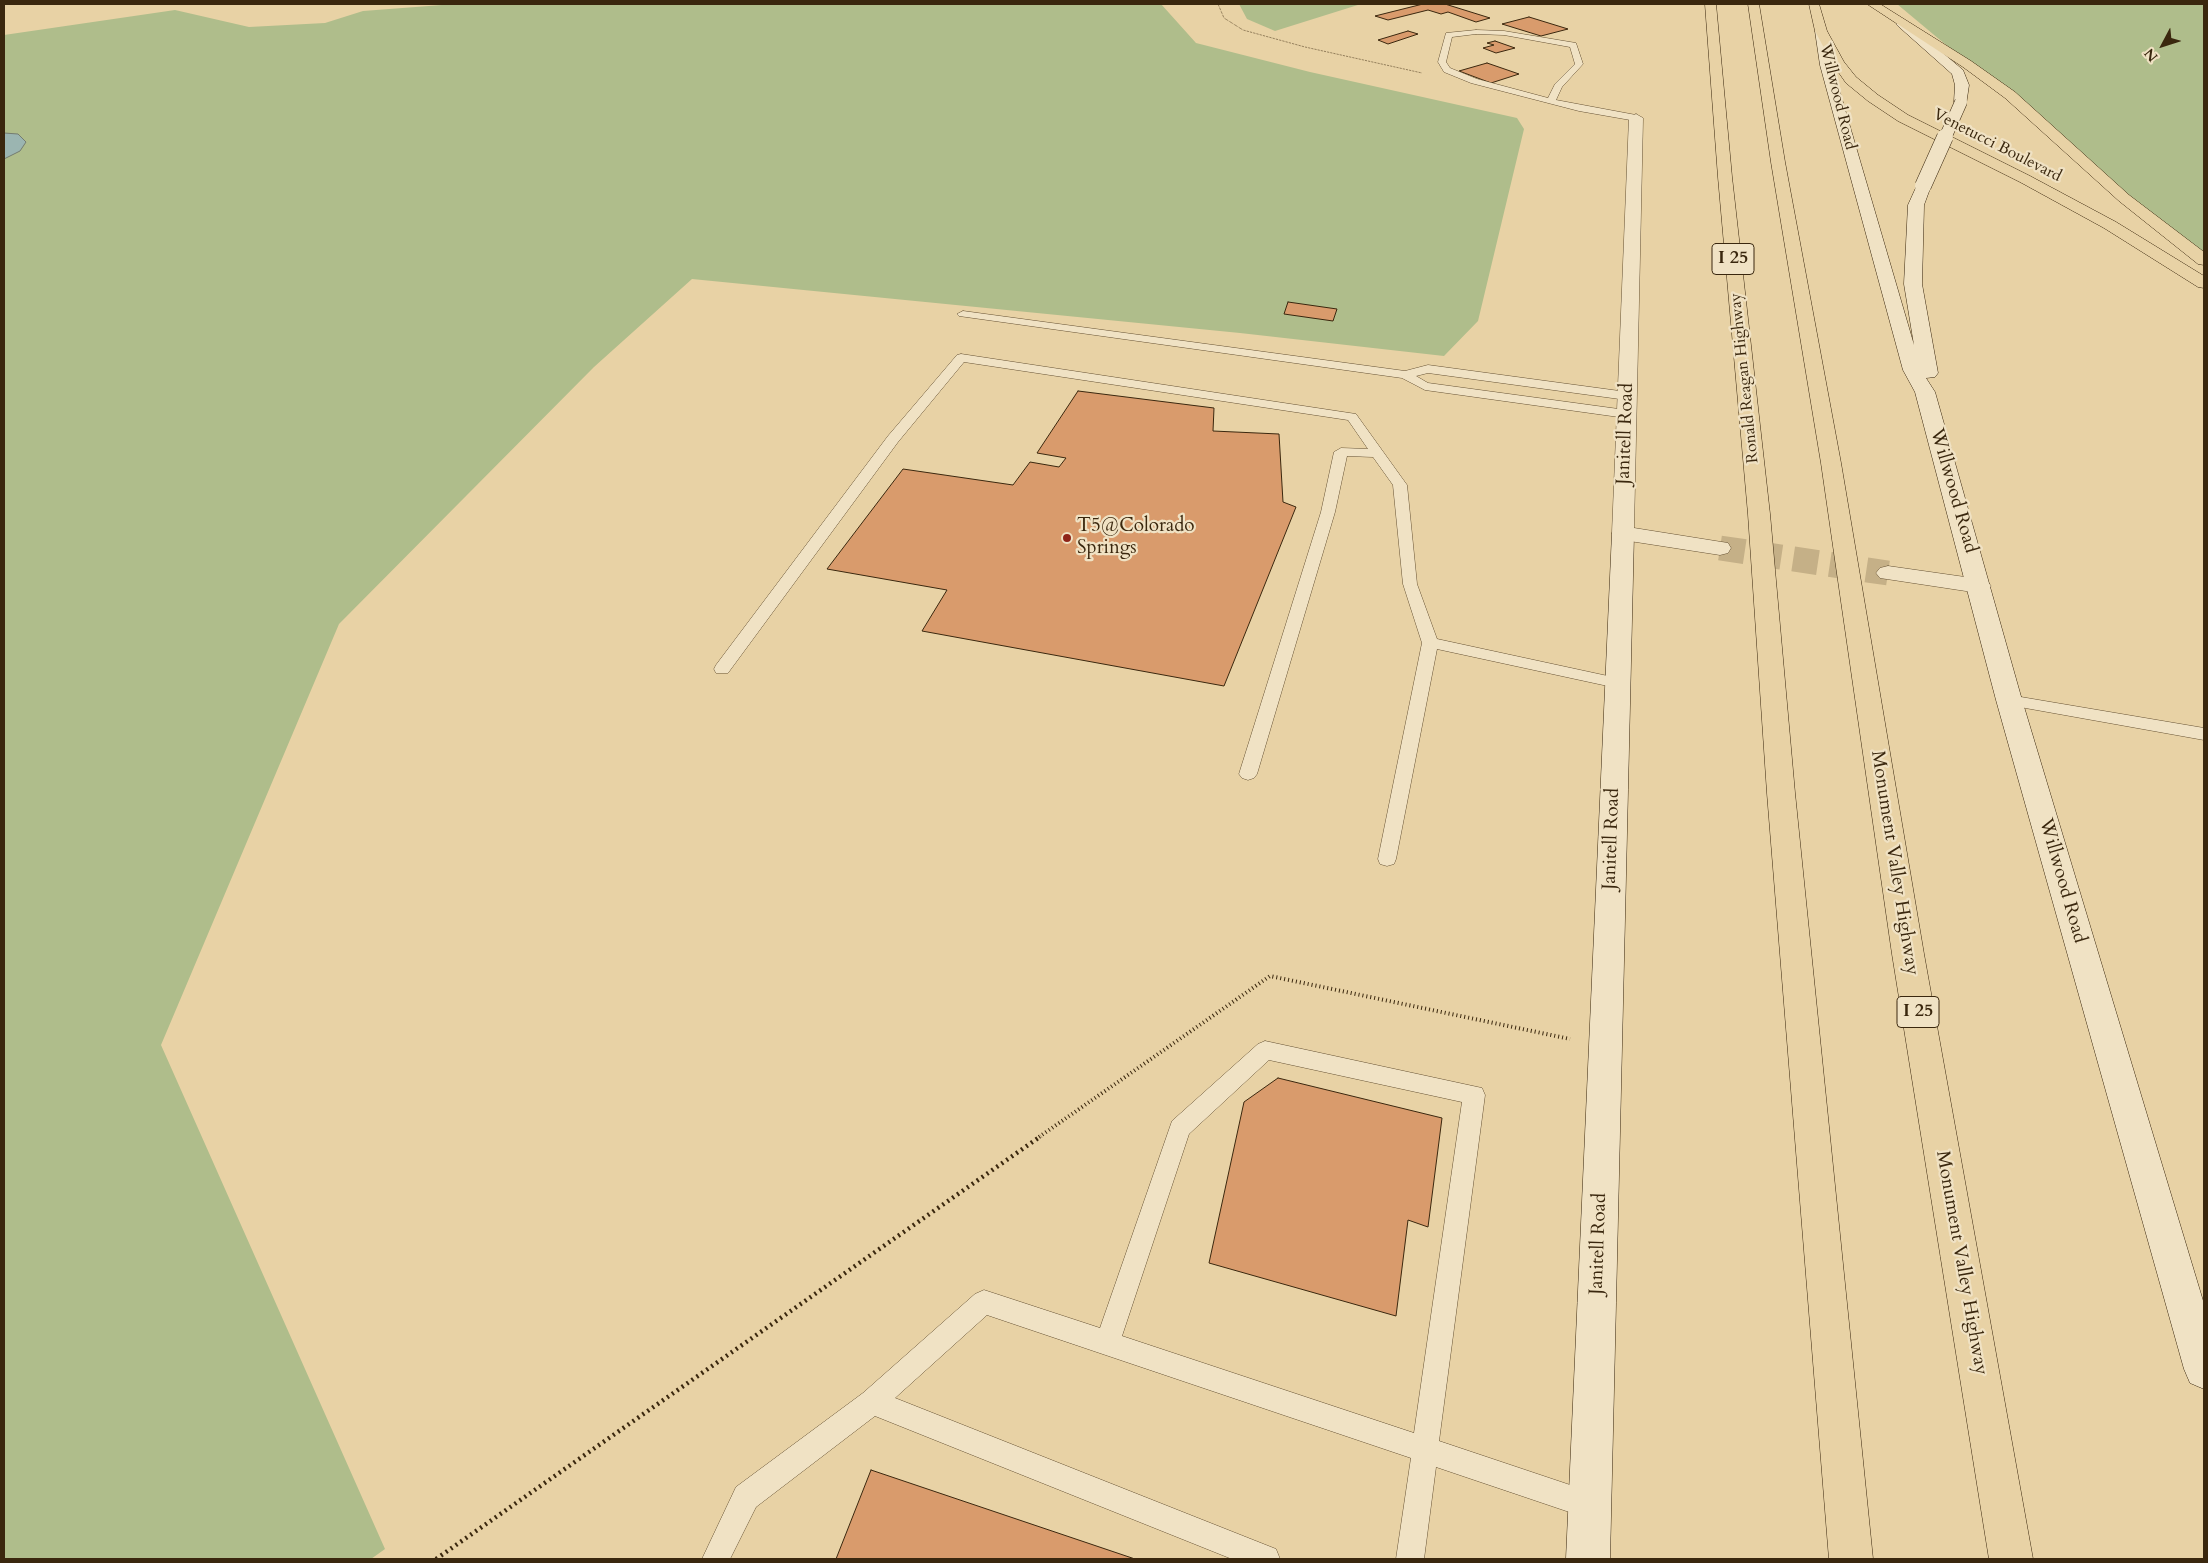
<!DOCTYPE html>
<style>
body{margin:0}
#map{position:relative;width:2208px;height:1563px;overflow:hidden;background:#e8d2a5;font-family:Cardo,serif}
canvas{display:block}
.frame{position:absolute;inset:0;border:5px solid #3a270e;pointer-events:none}
.north{position:absolute;left:2138px;top:20px;width:50px;height:50px;-webkit-text-stroke:4px #f0e2c4;paint-order:stroke;rotate:230deg;font-size:14px;font-weight:700;line-height:20px;text-align:center;color:#3a270e}
.north::after{content:'';display:block;margin:auto;width:18px;height:22px;background:#3a270e;clip-path:polygon(50% 0,100% 100%,50% 72%,0 100%)}
</style>
<div id="map">
<canvas width="2208" height="1563"></canvas>
<div class="frame"></div>
<div class="north">N</div>
</div>
<script>
const context = document.querySelector('canvas').getContext('2d');
context.lineJoin = 'round';
function fill(path, color) {
  context.fillStyle = color;
  context.fill(path, 'evenodd');
}
function toPath(rows) {
  const path = new Path2D();
  for (const r of rows) {
    path.moveTo(r[0], r[1]);
    for (let i = 2; i < r.length; i += 2) path.lineTo(r[i], r[i + 1]);
  }
  return path;
}
function strokePath(path, color, width, dash) {
  context.strokeStyle = color;
  context.lineWidth = width;
  context.lineCap = dash ? 'butt' : 'round';
  context.setLineDash(dash || []);
  context.stroke(path);
}
function write(font, color, halo, rows, align = 'center') {
  context.font = font + ' Cardo,serif';
  context.lineWidth = 4.5;
  context.setLineDash([]);
  context.textBaseline = 'middle';
  context.strokeStyle = halo;
  context.fillStyle = color;
  for (const [text, x, y, turn = 0] of rows) {
    context.save();
    context.translate(x, y);
    context.rotate((+turn || 0) * Math.PI / 180);
    context.textAlign = isNaN(turn) ? turn : align;
    if (halo) context.strokeText(text, 0, 0);
    context.fillText(text, 0, 0);
    context.restore();
  }
}
fill(toPath([
 [455,4,1161,4,1196,43,1310,72,1517,118,1524,129,1478,321,1444,356,1240,333,692,279,594,367,339,624,161,1045,385,1549,371,1559,4,1559,4,35,175,10,249,27,325,23,363,11],
 [1239,4,1361,4,1275,31,1247,19],
 [1897,4,2204,4,2204,255,2181,241]
]), '#afbd8b');
const water = toPath([
 [4,133,18,134,26,142,20,151,4,159,4,133]
]);
fill(water, '#9bb5b1');
strokePath(water, '#747c70', 1);
const building = toPath([
 [1423,4,1445,4,1490,18,1476,22,1448,12,1441,14,1428,10,1388,20,1375,16,1423,4],
 [1529,17,1568,29,1541,36,1502,24,1529,17],
 [1408,31,1418,34,1388,44,1378,40,1408,31],
 [1495,41,1515,48,1496,53,1483,48,1494,45,1487,43,1495,41],
 [1487,63,1519,74,1491,83,1459,71,1487,63],
 [1288,302,1337,309,1333,321,1284,314,1288,302],
 [1078,391,1214,408,1213,431,1279,434,1283,502,1296,507,1224,686,922,631,947,590,827,569,903,469,1013,485,1030,462,1059,467,1066,458,1037,453,1078,391],
 [1278,1078,1442,1118,1428,1227,1408,1220,1396,1316,1209,1263,1244,1102,1278,1078],
 [871,1470,1135,1559,836,1559,871,1470]
]);
fill(building, '#d99b6c');
strokePath(building, '#3a270e', 1);
strokePath(toPath([
 [1720,548,1888,573]
]), '#c5b087', 25, [25, 12]);
const lane = toPath([
 [1476,30,1504,31,1576,43,1583,64,1562,87,1556,100,1636,115,1640,118,1636,121,1579,111,1471,83,1444,72,1438,62,1446,33,1476,30],
 [1476,34,1504,35,1570,47,1575,64,1555,84,1548,98,1477,79,1450,68,1446,62,1452,37,1476,34],
 [963,311,1405,371,1428,365,1627,392,1631,393,1633,396,1631,399,1627,400,1428,373,1416,376,1428,383,1626,410,1632,414,1626,418,1425,390,1402,378,959,316,957,314,963,311],
 [961,354,1356,414,1407,485,1417,584,1437,639,1617,678,1623,679,1625,683,1623,687,1617,688,1437,649,1396,859,1394,864,1387,866,1380,864,1378,859,1422,643,1403,584,1393,485,1373,457,1347,456,1335,512,1257,774,1254,778,1248,780,1242,778,1239,774,1321,512,1334,452,1341,448,1368,449,1348,420,964,362,898,442,728,673,716,673,714,669,716,665,888,436,957,355,961,354],
 [2009,695,2204,728,2204,740,2003,704,2001,700,2003,696,2009,695],
 [1265,1041,1482,1088,1485,1095,1439,1441,1600,1495,1604,1505,1600,1515,1590,1519,1436,1467,1424,1559,1396,1559,1411,1458,987,1315,895,1398,1276,1549,1280,1559,1232,1559,875,1416,756,1507,730,1559,702,1559,736,1487,863,1393,975,1294,984,1290,1100,1328,1172,1121,1258,1044,1265,1041],
 [1269,1060,1462,1102,1414,1433,1122,1336,1189,1134,1269,1060]
]);
const street = toPath([
 [1636,114,1643,118,1634,528,1728,543,1731,548,1728,553,1720,555,1623,540,1615,538,1612,533,1629,118,1636,114],
 [1888,566,1979,579,1987,581,1991,586,1987,591,1979,593,1880,578,1876,573,1880,568,1888,566]
]);
const secondary = toPath([
 [1902,20,1906,22,1963,70,1969,85,1966,105,1956,105,1954,102,1955,85,1952,74,1898,26,1896,24,1902,20],
 [1821,27,1827,31,1832,65,1914,345,1904,284,1908,205,1918,183,1928,183,1931,186,1924,205,1922,284,1938,373,1935,377,1926,378,1935,392,2022,700,2204,1304,2204,1389,2190,1383,2184,1369,1996,700,1915,392,1903,370,1820,65,1815,31,1821,27],
 [1623,526,1631,528,1634,533,1610,1559,1566,1559,1612,533,1615,528,1623,526]
]);
const primary = toPath([
 [1809,4,1819,4,1827,31,1844,62,1856,77,1878,95,1908,115,2030,176,2116,222,2204,276,2204,288,2198,287,2104,228,2020,182,1898,121,1868,101,1846,83,1832,63,1815,31,1809,4],
 [1867,4,1880,4,1971,61,2015,92,2129,195,2204,252,2204,265,2198,264,2119,201,2005,98,1963,67,1867,4]
]);
const highway = toPath([
 [1705,4,1716,4,1732,177,1770,514,1795,793,1873,1559,1829,1559,1767,793,1748,514,1718,177,1705,4],
 [1748,4,1759,4,1785,162,1841,463,1924,954,2033,1559,1989,1559,1892,954,1821,463,1771,162,1748,4]
]);
strokePath(lane, '#665234', 1);
strokePath(street, '#665234', 1);
strokePath(secondary, '#3a270e', 1);
strokePath(primary, '#3a270e', 1);
strokePath(highway, '#3a270e', 1);
strokePath(toPath([
 [1218,4,1224,18,1243,30,1305,47,1422,73]
]), '#3a270e', 1, [0.5, 1]);
strokePath(toPath([
 [1039,1137,1270,976,1570,1039]
]), '#3a270e', 4, [1, 3]);
strokePath(toPath([
 [436,1559,1041,1136]
]), '#3a270e', 4.5, [2, 4]);
fill(lane, '#f0e2c4');
fill(street, '#f0e2c4');
fill(secondary, '#f0e2c4');
fill(primary, '#e8d2a5');
fill(highway, '#e8d2a5');
const secondaryBridgeFar1 = toPath([
 [1945,138,1961,102]
]);
const secondaryBridge = toPath([
 [1923,186,1945,137]
]);
strokePath(secondaryBridgeFar1, '#3a270e', 13, []);
strokePath(secondaryBridge, '#3a270e', 17, []);
strokePath(secondaryBridgeFar1, '#f0e2c4', 12);
strokePath(secondaryBridge, '#f0e2c4', 16);
for (const [x, y, r, color] of [
 [1067,538,5,"#8f2418"]
]) {
  const dot = new Path2D();
  dot.arc(x, y, r, 0, 2 * Math.PI);
  context.fillStyle = color;
  context.fill(dot);
  strokePath(dot, '#f0e2c4', 2);
}
write('16px', '#3a270e', '#f0e2c4', [
 ["Willwood Road",1837,97,76],
 ["Venetucci Boulevard",1997,146,27],
 ["Ronald Reagan Highway",1745,378,-96]
]);
for (const [x, y, w] of [
 [1733,259,42],
 [1918,1012,42]
]) {
  const box = new Path2D();
  box.roundRect(x - w / 2, y - 15.5, w, 31, 4);
  context.fillStyle = '#f0e2c4';
  context.fill(box);
  strokePath(box, '#3a270e', 1);
}
write('bold 18px', '#3a270e', null, [
 ["I 25",1733,259],
 ["I 25",1918,1012]
]);
write('19px', '#3a270e', '#f0e2c4', [
 ["Janitell Road",1626,434,-88],
 ["Willwood Road",1953,491,74],
 ["Janitell Road",1612,839,-88],
 ["Monument Valley Highway",1894,863,81],
 ["Willwood Road",2062,881,74],
 ["Janitell Road",1599,1244,-88],
 ["Monument Valley Highway",1961,1263,80]
]);
write('19px', '#3a270e', '#f0e2c4', [
 ["T5@Colorado",1077,527],
 ["Springs",1077,549]
], 'left');
</script>
